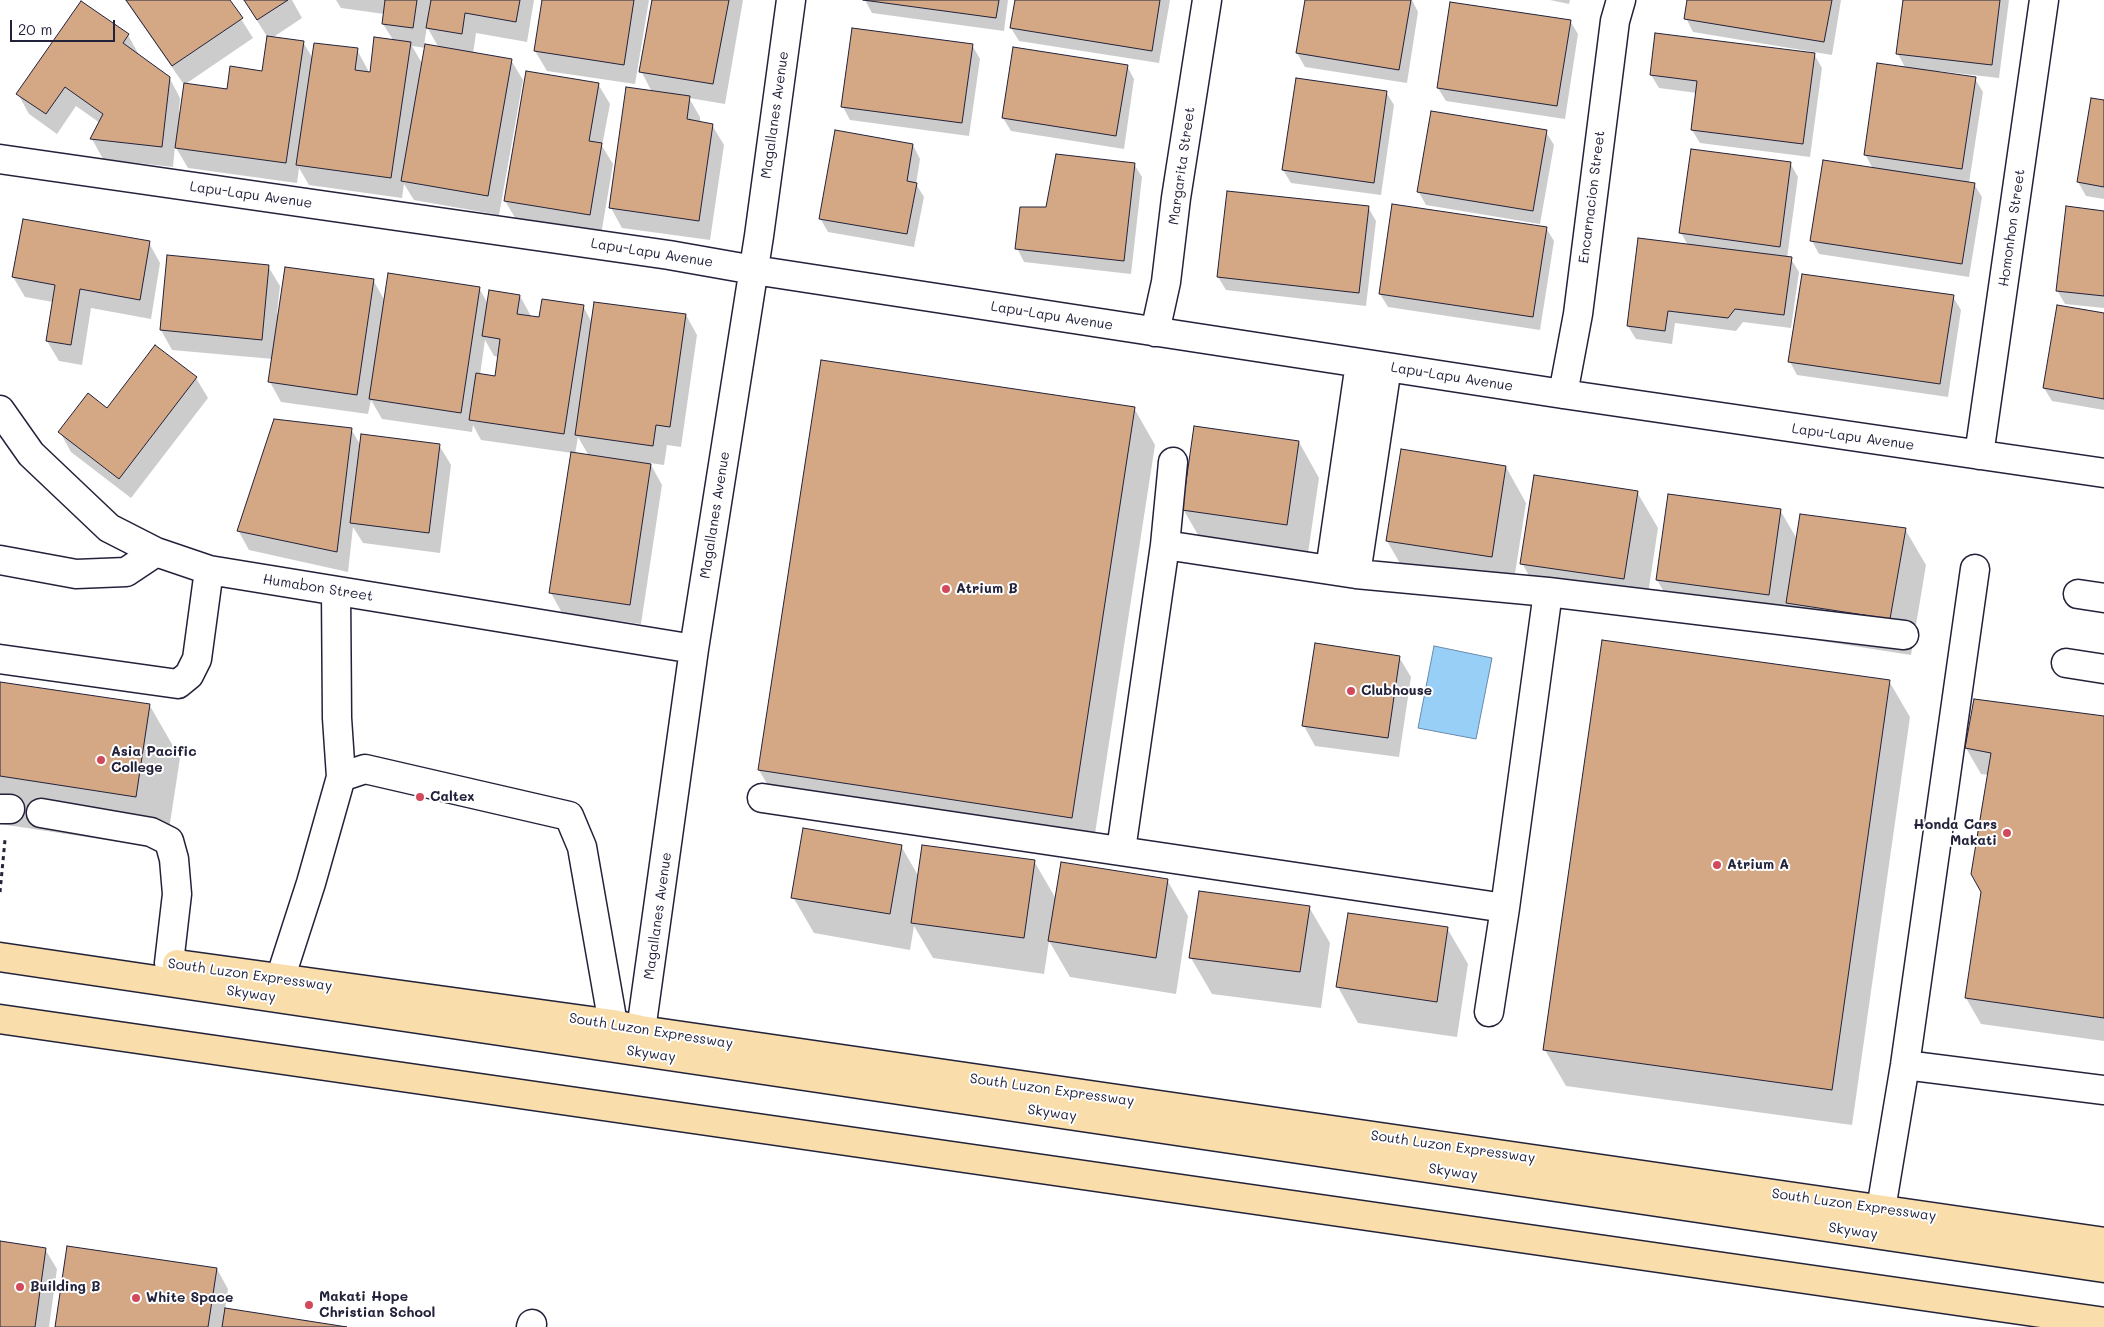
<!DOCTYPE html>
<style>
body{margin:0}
#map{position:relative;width:2104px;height:1327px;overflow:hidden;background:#fff;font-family:Mali,sans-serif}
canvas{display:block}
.scale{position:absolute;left:10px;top:20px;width:105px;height:22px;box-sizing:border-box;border:2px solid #22223b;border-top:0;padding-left:6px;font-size:15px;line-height:18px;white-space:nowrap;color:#22223b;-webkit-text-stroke:4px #fff;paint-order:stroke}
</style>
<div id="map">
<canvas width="2104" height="1327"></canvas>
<div class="scale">20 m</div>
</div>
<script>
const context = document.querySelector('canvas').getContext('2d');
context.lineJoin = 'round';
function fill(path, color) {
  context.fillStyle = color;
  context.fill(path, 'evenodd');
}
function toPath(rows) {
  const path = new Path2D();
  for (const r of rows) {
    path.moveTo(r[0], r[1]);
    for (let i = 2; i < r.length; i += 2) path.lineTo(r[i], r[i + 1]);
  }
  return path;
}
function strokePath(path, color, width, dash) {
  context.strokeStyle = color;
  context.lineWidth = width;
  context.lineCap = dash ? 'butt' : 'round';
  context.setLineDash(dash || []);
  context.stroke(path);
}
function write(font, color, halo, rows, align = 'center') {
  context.font = font + ' Mali,sans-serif';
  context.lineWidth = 4;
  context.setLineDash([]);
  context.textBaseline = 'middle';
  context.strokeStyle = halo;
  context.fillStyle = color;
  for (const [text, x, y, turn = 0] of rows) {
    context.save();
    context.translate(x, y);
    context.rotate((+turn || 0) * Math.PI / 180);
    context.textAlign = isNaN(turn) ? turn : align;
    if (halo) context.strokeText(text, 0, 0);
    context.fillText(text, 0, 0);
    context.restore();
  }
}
const water = toPath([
 [1434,646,1492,658,1476,739,1418,728,1434,646]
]);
fill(water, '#98cff7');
strokePath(water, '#698aac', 1);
fill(toPath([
 [125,0,229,0,253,38,184,85,228,91,263,72,268,38,244,0,292,0,302,18,272,38,303,42,313,59,357,50,368,70,368,73,371,74,393,40,383,24,384,14,341,8,336,0,534,0,527,42,476,33,473,54,511,60,523,80,499,215,414,200,404,184,402,198,309,185,299,168,297,183,188,168,175,146,173,167,103,159,92,139,100,123,76,106,57,134,29,114,18,94,128,35,139,55,169,77,180,98,179,112,181,113,185,86],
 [427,27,439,48,424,45],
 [412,46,426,48,423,65],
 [543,0,649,0,635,84,547,71,535,51],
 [653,0,743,0,725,104,689,98,700,117,700,123,712,125,724,145,710,240,622,228,611,208,652,92,641,71],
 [865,0,1008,0,1004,31,872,13],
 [1016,0,1170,0,1159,63,1019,41,1011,28],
 [1306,0,1412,0,1418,12,1407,83,1305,67,1297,53],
 [1550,0,1570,0,1569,4],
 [1689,0,1841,0,1832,55,1693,32,1686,18],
 [1904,0,2009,0,1999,78,1938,71,1938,73,1975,79,1983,92,1969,183,1974,184,1982,197,1969,277,1819,254,1812,241,1873,169,1865,154,1906,69,1898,54],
 [1570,21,1578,34,1565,119,1446,101,1438,88],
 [972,45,980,59,969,136,850,120,843,107],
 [1814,54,1822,68,1810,157,1700,143,1692,130,1697,93,1659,88,1651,75],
 [1127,66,1134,79,1124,149,1011,131,1003,118],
 [598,84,610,104,602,146,613,164,601,235,517,221,505,201],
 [1386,92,1394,105,1381,195,1291,183,1283,170],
 [2104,101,2104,199,2086,196,2078,182],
 [1546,132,1554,145,1540,224,1426,205,1418,191],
 [913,145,920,159,916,184,924,197,914,247,828,232,820,218],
 [1790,163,1798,177,1787,258,1791,259,1799,272,1791,328,1743,322,1736,331,1675,323,1672,344,1636,339,1628,326,1688,245,1681,233],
 [1134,164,1142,177,1131,274,1024,262,1017,248,1047,208],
 [1368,207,1376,221,1366,306,1226,290,1218,277],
 [2104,212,2104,308,2065,304,2057,290],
 [1546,228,1554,241,1540,330,1388,307,1380,294],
 [149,243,160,263,151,319,91,308,82,365,59,361,47,341,53,302,25,297,13,277],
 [268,266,280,286,277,313,279,314,373,280,385,301,479,288,488,304,520,296,531,316,540,319,583,306,592,323,686,315,697,335,681,447,667,445,664,465,650,463,662,485,641,624,562,613,551,593,572,453,481,440,473,425,472,432,382,419,371,400,368,414,281,402,270,382,273,359,172,350,161,330],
 [485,340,494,356,499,357,496,377,480,375],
 [578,437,589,456,575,454],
 [1953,297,1961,310,1948,397,1797,375,1790,362],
 [2104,314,2104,410,2052,401,2044,388],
 [196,378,208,398,131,498,71,452,60,432,107,410],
 [1134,408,1155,445,1092,853,780,806,759,770],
 [351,429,361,446,439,445,451,465,440,553,363,543,353,527,348,572,249,550,238,530],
 [1299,442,1319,478,1307,560,1204,545,1183,509],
 [1506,467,1526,503,1512,593,1408,577,1387,541],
 [1637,492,1658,528,1645,614,1542,599,1522,563],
 [1780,510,1797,539,1905,529,1926,565,1911,655,1808,639,1792,611,1678,616,1657,580],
 [1399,657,1411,677,1399,757,1315,746,1304,726],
 [1889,681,1910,717,1852,1125,1566,1086,1545,1050],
 [0,683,150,706,180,758,166,849,0,824],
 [2104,717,2104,1041,1981,1024,1966,998,1982,892,1989,775,1981,774,1966,748],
 [901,846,919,877,1034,861,1056,899,1167,880,1188,916,1176,994,1070,977,1049,941,1044,974,933,958,914,926,910,950,814,933,793,897],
 [1309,907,1330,943,1321,1008,1212,994,1191,958],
 [1447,928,1468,964,1457,1037,1358,1023,1338,987],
 [0,1242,45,1249,57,1269,49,1327,0,1327],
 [217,1269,228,1289,225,1310,339,1327,56,1327]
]), '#0003');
const building = toPath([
 [126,0,230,0,243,18,172,66,126,0],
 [244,0,288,0,257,20,244,0],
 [385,0,417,0,413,28,382,24,385,0],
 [431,0,520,0,516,22,465,13,462,34,426,28,431,0],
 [542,0,634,0,624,65,534,51,542,0],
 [652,0,729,0,713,84,639,72,652,0],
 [863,0,999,0,996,18,863,0],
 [1015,0,1160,0,1152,51,1010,28,1015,0],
 [1305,0,1411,0,1399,70,1296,53,1305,0],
 [1687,0,1832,0,1824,42,1684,19,1687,0],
 [1903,0,2000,0,1992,65,1896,54,1903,0],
 [81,1,129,34,123,43,170,77,162,147,90,139,103,114,65,87,46,114,16,94,81,1],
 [1450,2,1571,20,1557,106,1437,88,1450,2],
 [852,28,973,44,962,123,841,107,852,28],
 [1655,33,1815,53,1803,144,1691,130,1697,81,1650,75,1655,33],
 [267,36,304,41,286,163,175,148,184,83,227,89,230,66,262,71,267,36],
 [374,37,411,42,391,178,296,165,314,43,358,48,355,70,370,72,374,37],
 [425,44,512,59,488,196,401,181,425,44],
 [1013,47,1128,65,1116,136,1002,118,1013,47],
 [1877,63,1976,77,1962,169,1864,155,1877,63],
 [526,71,599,83,589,141,602,143,590,215,504,201,526,71],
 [1296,78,1387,91,1374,183,1282,170,1296,78],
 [626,87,690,96,687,119,713,124,699,221,609,208,626,87],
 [2091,98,2104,100,2104,187,2077,182,2091,98],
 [1431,111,1547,130,1533,211,1417,192,1431,111],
 [835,130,913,144,907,181,917,183,907,234,819,219,835,130],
 [1691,149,1791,162,1780,247,1679,233,1691,149],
 [1056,154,1135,163,1124,261,1015,249,1020,207,1046,207,1056,154],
 [1823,160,1975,183,1962,264,1810,241,1823,160],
 [1227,191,1369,206,1359,293,1217,277,1227,191],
 [1392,204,1547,227,1533,317,1379,294,1392,204],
 [2066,206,2104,211,2104,296,2056,291,2066,206],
 [23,219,150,241,140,300,80,289,71,345,46,341,55,285,12,277,23,219],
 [1638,238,1792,257,1784,315,1735,309,1728,318,1668,311,1665,331,1627,326,1638,238],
 [167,255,269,265,262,340,160,330,167,255],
 [285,267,374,279,357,395,268,382,285,267],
 [388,273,480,287,461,413,369,399,388,273],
 [1802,274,1954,295,1940,384,1788,362,1802,274],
 [489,290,520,295,517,314,539,317,542,299,584,305,564,434,469,420,476,373,495,376,500,339,482,336,489,290],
 [594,302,686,314,670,427,656,425,653,446,575,435,594,302],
 [2057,305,2104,313,2104,399,2043,388,2057,305],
 [155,345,197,377,119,479,58,432,88,393,107,408,155,345],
 [821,360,1135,407,1072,818,758,770,821,360],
 [274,419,352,428,337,552,237,531,274,419],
 [1194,426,1299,441,1287,525,1182,510,1194,426],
 [361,434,440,444,429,533,350,523,361,434],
 [1401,449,1506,466,1492,557,1386,541,1401,449],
 [571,452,651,464,630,605,549,593,571,452],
 [1534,475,1638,491,1624,579,1520,564,1534,475],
 [1668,494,1781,509,1769,595,1656,580,1668,494],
 [1800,514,1906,528,1890,619,1786,603,1800,514],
 [1602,640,1890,680,1832,1090,1543,1050,1602,640],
 [1315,643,1400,656,1388,738,1302,726,1315,643],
 [0,682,150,704,136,797,0,776,0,682],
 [1974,699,2104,716,2104,1018,1965,998,1981,892,1971,874,1991,753,1965,748,1974,699],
 [803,828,902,845,890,914,791,898,803,828],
 [922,845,1035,860,1024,938,911,923,922,845],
 [1061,862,1168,879,1156,958,1048,941,1061,862],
 [1199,891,1310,906,1300,972,1189,958,1199,891],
 [1348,913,1448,927,1437,1002,1336,987,1348,913],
 [0,1241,46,1248,35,1327,0,1327,0,1241],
 [67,1246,217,1268,208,1327,55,1327,67,1246],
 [225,1308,347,1327,222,1327,225,1308]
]);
fill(building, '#d4a885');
strokePath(building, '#22223b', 1);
const minor = toPath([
 [0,159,669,255,754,270,1563,394,2104,473],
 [1155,332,1166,282,1176,198,1207,0],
 [1563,394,1578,314,1615,21,1621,0],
 [0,410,31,454,109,528,156,552,209,570,694,649],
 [1979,455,2044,0],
 [1165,545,1356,574,1548,592,1904,635],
 [0,560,76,574,126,572,156,552],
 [1330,570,1360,363],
 [1356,574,1387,367],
 [336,591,337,718,341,777],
 [2078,594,2104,598],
 [0,659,178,684,189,675,197,659,209,570],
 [2066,663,2104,669],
 [762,798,1505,908],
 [0,809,10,809],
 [41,813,151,832,169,841,174,859,177,894,169,963],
 [1121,850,1165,545,1173,462],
 [280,979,311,883,341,777,365,769,569,816,582,847,613,1024],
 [1489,1012,1505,908,1548,592],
 [641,1030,694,649,759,236,791,0],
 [1905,1065,2104,1090],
 [1881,1209,1905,1065,1975,569],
 [531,1327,532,1324]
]);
const highway = toPath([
 [0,957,2104,1268],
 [177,964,613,1024,641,1030,2104,1242],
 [0,1019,2104,1322]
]);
strokePath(minor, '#22223b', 31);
strokePath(highway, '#22223b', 31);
strokePath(toPath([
 [0,892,5,840]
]), '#22223b', 3, [4, 4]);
strokePath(minor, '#fff', 28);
strokePath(highway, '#f9deab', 28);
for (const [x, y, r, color] of [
 [946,589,5,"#d1495b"],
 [1351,691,5,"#d1495b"],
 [101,760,5,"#d1495b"],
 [420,797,5,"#d1495b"],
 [2007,833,5,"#d1495b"],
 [1717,865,5,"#d1495b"],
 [20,1287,5,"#d1495b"],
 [136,1298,5,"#d1495b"],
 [309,1305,5,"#d1495b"]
]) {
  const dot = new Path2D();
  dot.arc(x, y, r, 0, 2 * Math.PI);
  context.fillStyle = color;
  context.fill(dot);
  strokePath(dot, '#fff', 2);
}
write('14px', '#22223b', '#fff', [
 ["Magallanes Avenue",775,115,-82],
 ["Margarita Street",1182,166,-82],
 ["Lapu-Lapu Avenue",251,195,8],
 ["Encarnacion Street",1592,197,-83],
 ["Homonhon Street",2012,228,-82],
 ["Lapu-Lapu Avenue",652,253,9],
 ["Lapu-Lapu Avenue",1052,316,9],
 ["Lapu-Lapu Avenue",1452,377,9],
 ["Lapu-Lapu Avenue",1853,437,8],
 ["Magallanes Avenue",715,515,-81],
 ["Humabon Street",318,588,9],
 ["Magallanes Avenue",658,916,-82],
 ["South Luzon Expressway",250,975,8],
 ["Skyway",251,994,8],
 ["South Luzon Expressway",651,1031,9],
 ["Skyway",651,1054,8],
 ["South Luzon Expressway",1052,1090,8],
 ["Skyway",1052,1113,8],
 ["South Luzon Expressway",1453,1147,8],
 ["Skyway",1453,1172,8],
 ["South Luzon Expressway",1854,1205,8],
 ["Skyway",1853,1231,8]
]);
write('bold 14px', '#22223b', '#fff', [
 ["Atrium B",956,589],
 ["Clubhouse",1361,691],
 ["Asia Pacific",111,752],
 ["College",111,768],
 ["Caltex",430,797],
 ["Honda Cars",1997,825,"right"],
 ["Makati",1997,841,"right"],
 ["Atrium A",1727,865],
 ["Building B",30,1287],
 ["Makati Hope",319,1297],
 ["Christian School",319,1313],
 ["White Space",146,1298]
], 'left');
</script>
